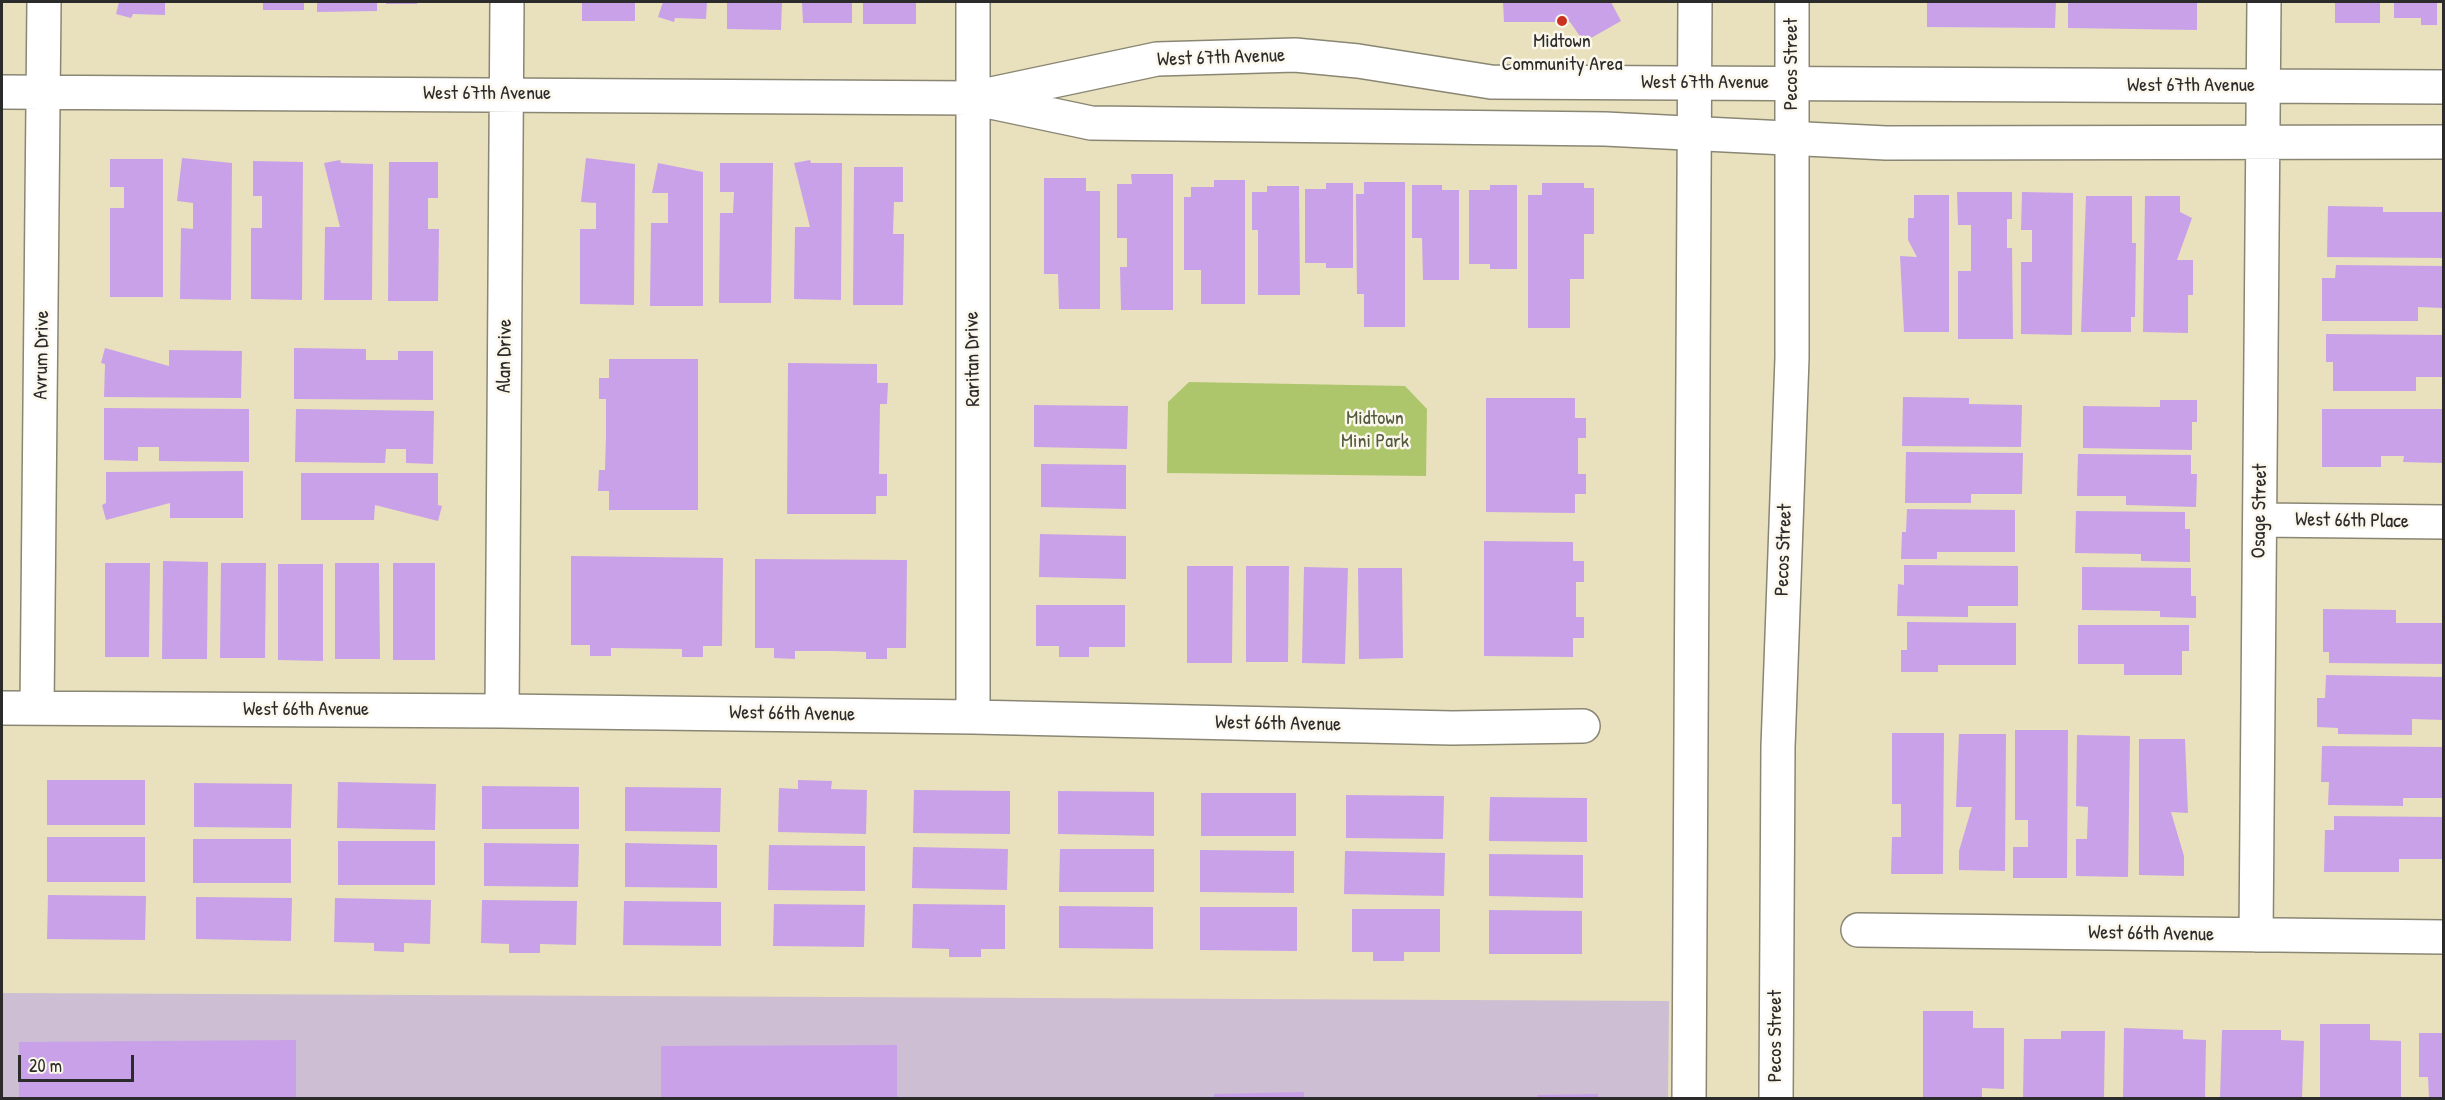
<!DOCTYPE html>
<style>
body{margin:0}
#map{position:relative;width:2445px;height:1100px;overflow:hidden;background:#e9e1bd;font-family:"Patrick Hand",sans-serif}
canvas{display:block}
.frame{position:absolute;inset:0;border:3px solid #2b2b2b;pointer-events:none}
.scale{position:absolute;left:18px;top:1055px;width:116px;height:27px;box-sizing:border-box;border:3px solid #2b2b2b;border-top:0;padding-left:8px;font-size:18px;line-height:21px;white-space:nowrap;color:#2b2b2b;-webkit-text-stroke:4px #fbf7ec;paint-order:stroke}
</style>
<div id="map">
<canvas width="2445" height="1100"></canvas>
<div class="frame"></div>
<div class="scale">20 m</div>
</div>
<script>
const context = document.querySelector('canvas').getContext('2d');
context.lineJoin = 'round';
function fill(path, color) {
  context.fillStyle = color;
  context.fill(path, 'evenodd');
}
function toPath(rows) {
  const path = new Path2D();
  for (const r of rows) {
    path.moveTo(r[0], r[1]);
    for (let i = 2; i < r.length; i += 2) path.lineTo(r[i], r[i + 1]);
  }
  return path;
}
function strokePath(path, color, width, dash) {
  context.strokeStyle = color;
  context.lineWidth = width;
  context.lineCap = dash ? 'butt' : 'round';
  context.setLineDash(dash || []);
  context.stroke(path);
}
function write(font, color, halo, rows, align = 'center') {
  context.font = font + ' "Patrick Hand",sans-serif';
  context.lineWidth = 5;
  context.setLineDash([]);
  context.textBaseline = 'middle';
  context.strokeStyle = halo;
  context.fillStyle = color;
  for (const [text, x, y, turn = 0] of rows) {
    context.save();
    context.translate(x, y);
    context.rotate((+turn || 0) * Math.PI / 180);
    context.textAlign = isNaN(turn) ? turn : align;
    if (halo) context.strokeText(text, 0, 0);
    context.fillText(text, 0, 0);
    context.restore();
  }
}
fill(toPath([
 [2,993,1669,1001,1668,1098,2,1098]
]), '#cdbed3');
fill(toPath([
 [1189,382,1405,386,1427,409,1426,476,1167,473,1168,402]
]), '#adc66c');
fill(toPath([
 [119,2,165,2,165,15,133,14,131,18,116,14],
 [263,2,304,2,304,10,263,10],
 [317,2,377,2,377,11,317,12],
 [386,2,417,2,417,4,386,4],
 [582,2,635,2,635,21,582,21],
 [663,2,707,2,706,19,675,18,674,22,658,17],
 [727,2,782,2,781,30,727,29],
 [802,2,852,2,852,23,803,23],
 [863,2,916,2,916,24,863,24],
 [1503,2,1611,2,1621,21,1584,42,1570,22,1504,22],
 [1927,2,2056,2,2055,28,1927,27],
 [2068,2,2197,2,2197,30,2068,28],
 [2335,2,2380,2,2380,23,2335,23],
 [2394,2,2437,2,2437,25,2421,25,2421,18,2394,18],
 [182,158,232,163,231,300,180,299,181,228,193,229,193,203,177,201],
 [586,158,635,164,634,305,580,304,580,229,596,229,596,203,581,202],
 [110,159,163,159,163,297,110,297,110,208,124,208,124,187,110,187],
 [340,160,341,163,373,164,372,300,324,300,325,227,340,227,324,163],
 [810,160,811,163,842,163,841,300,794,299,795,227,810,227,794,163],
 [253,161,303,162,302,300,251,299,251,228,262,228,262,196,253,196],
 [389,162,438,162,438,198,428,198,428,229,439,229,438,301,388,301],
 [658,163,703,172,703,306,650,306,651,223,668,223,668,193,652,193],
 [720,163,773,163,771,303,719,303,720,213,733,213,734,192,720,192],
 [854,167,903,167,903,202,894,202,893,234,904,234,903,305,853,305],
 [1131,174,1173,174,1173,310,1121,310,1120,267,1127,267,1127,238,1117,238,1117,184,1132,184],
 [1044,178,1086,178,1086,191,1100,191,1100,309,1059,309,1058,274,1044,274],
 [1214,180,1245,180,1245,304,1201,304,1201,270,1184,270,1184,197,1191,197,1191,187,1214,187],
 [1364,182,1405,182,1405,327,1364,327,1364,294,1357,294,1356,194,1364,194],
 [1326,183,1353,183,1353,268,1326,268,1326,263,1305,263,1305,189,1326,189],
 [1542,183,1584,183,1584,188,1594,188,1594,234,1584,234,1584,279,1570,279,1570,328,1528,328,1528,195,1542,195],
 [1412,185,1442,185,1442,190,1459,190,1459,280,1423,280,1422,238,1412,238],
 [1490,185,1517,185,1517,269,1490,269,1490,264,1469,264,1469,190,1490,190],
 [1267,186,1299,186,1300,295,1258,295,1258,230,1252,230,1252,192,1267,192],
 [1957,192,2012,192,2012,219,2007,219,2007,248,2012,248,2013,339,1958,339,1958,271,1971,271,1971,225,1958,225],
 [2022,192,2073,193,2072,335,2021,334,2021,262,2032,262,2032,230,2021,230],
 [1914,195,1949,195,1949,332,1904,332,1900,256,1917,257,1908,240,1908,218,1914,218],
 [2086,196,2132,196,2132,243,2136,243,2135,317,2131,317,2131,332,2081,332],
 [2145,196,2180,196,2180,212,2192,218,2177,260,2193,260,2193,295,2188,295,2188,333,2143,332],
 [2328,206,2383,207,2383,212,2442,212,2442,258,2327,257],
 [2336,265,2444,266,2444,308,2418,307,2418,321,2322,321,2322,278,2335,278],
 [2326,334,2444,335,2444,377,2416,377,2416,391,2333,391,2333,362,2326,362],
 [105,348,169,366,169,350,242,351,241,398,104,397,105,364,101,363],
 [294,348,366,349,366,360,398,360,398,351,433,351,433,400,294,399],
 [609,359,698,359,698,510,609,510,609,491,598,491,599,470,605,470,606,436,606,399,599,399,599,378,609,378],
 [788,363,877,364,877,383,888,383,887,404,880,404,879,474,887,474,887,496,876,496,876,514,787,514],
 [1903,397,1969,398,1969,404,2022,405,2021,447,1902,446],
 [1486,398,1575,398,1575,418,1586,418,1586,438,1578,438,1578,474,1586,474,1586,494,1575,494,1575,513,1486,512],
 [2160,400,2197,400,2197,422,2192,422,2192,450,2083,448,2083,406,2160,407],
 [1034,405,1128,406,1127,449,1034,447],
 [104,408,249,409,249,462,159,461,159,447,138,447,138,461,104,460],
 [296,409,434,411,433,464,406,463,406,449,386,449,385,463,295,462],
 [2322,409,2444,409,2444,463,2403,462,2404,456,2381,456,2381,467,2322,467],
 [1906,452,2023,453,2022,494,1971,494,1971,503,1905,503],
 [2078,454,2191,455,2191,474,2197,474,2196,507,2126,505,2126,496,2077,496],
 [1041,464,1126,465,1126,509,1041,507],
 [243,471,243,518,170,518,170,503,106,520,102,505,106,503,106,472],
 [301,473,438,473,438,505,442,506,438,521,375,505,374,520,301,520],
 [1907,509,2015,510,2015,552,1937,552,1937,559,1901,559,1902,532,1906,532],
 [2076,511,2185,512,2185,529,2190,529,2190,562,2141,561,2141,554,2075,553],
 [1040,534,1126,536,1126,579,1039,577],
 [1484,541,1573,542,1573,561,1584,561,1584,582,1576,582,1576,617,1584,617,1584,638,1573,638,1573,657,1484,656],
 [571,556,723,558,722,646,703,646,703,657,682,657,682,649,611,648,611,656,590,656,590,645,571,645],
 [755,559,907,560,906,648,887,648,887,659,866,659,866,652,832,651,795,651,795,659,774,658,774,648,755,648],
 [163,561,208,562,207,659,162,659],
 [105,563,150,563,149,657,105,657],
 [221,563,266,563,265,658,220,658],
 [335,563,379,563,380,659,335,659],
 [393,563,435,563,435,660,393,660],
 [278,564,323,564,323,661,278,660],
 [1904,565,2018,566,2018,606,1968,606,1968,617,1897,616,1898,584,1904,585],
 [1187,566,1233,566,1232,663,1187,663],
 [1246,566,1289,566,1288,662,1246,662],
 [1304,567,1348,568,1345,664,1302,663],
 [2082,567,2191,568,2191,596,2196,596,2196,618,2160,617,2160,611,2082,610],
 [1358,568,1402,568,1403,658,1359,659],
 [1036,605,1125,605,1125,647,1089,647,1089,657,1059,657,1059,646,1036,646],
 [2323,609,2396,610,2396,623,2444,623,2444,664,2329,663,2329,652,2323,652],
 [1907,622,2016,623,2016,665,1938,665,1938,672,1901,672,1901,650,1907,650],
 [2078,625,2189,625,2189,651,2182,651,2182,675,2124,675,2124,664,2078,664],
 [2326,675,2444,677,2444,720,2412,719,2412,735,2338,734,2338,728,2317,727,2317,698,2325,698],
 [2015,730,2068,730,2067,878,2013,878,2013,847,2028,847,2028,820,2015,820],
 [1892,733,1944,733,1943,874,1891,874,1892,837,1901,837,1901,804,1892,804],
 [1959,734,2006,734,2005,871,1959,870,1959,851,1972,807,1956,807],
 [2077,735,2130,736,2128,877,2076,876,2076,839,2087,839,2088,807,2076,806],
 [2139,739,2185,739,2188,813,2171,812,2184,856,2184,876,2139,875],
 [2322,746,2444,747,2444,798,2403,798,2403,806,2328,805,2329,782,2321,782],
 [47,780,145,780,145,825,47,825],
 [798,780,832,781,831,789,867,790,866,834,778,832,779,788,798,789],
 [338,782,436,784,435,830,337,828],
 [194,783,292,784,291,828,194,827],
 [482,786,579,787,579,829,482,829],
 [625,787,721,788,720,832,625,831],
 [914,790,1010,791,1010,834,913,833],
 [1058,791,1154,792,1154,836,1058,834],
 [1201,793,1296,793,1296,836,1201,836],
 [1346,795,1444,796,1443,839,1346,838],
 [1490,797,1587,798,1587,842,1489,841],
 [2334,816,2444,817,2444,859,2399,859,2399,872,2324,872,2325,830,2334,830],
 [47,837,145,837,145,882,47,882],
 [193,839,291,839,291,883,193,883],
 [338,841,435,841,435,885,338,885],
 [484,843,579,844,578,887,484,886],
 [625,843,717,845,717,888,625,887],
 [769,845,865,846,865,891,768,890],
 [913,847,1008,849,1007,890,912,888],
 [1060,849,1154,849,1154,892,1059,892],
 [1200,850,1294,851,1294,893,1200,892],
 [1345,851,1445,853,1444,896,1344,894],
 [1489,854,1583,855,1583,898,1489,896],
 [48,895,146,896,145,940,47,939],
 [196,897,292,898,291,941,196,939],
 [335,898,431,900,430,944,404,943,404,952,374,951,374,943,334,942],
 [482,900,577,901,576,945,540,944,540,953,509,953,509,944,481,943],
 [624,901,721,902,721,946,623,945],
 [774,904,865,905,864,947,773,946],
 [913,904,1005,905,1005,949,981,949,981,957,949,957,949,949,912,948],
 [1059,906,1153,907,1153,949,1059,948],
 [1200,907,1297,907,1297,951,1200,950],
 [1352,909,1440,909,1440,952,1404,952,1404,961,1373,961,1373,952,1352,952],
 [1489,910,1582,911,1582,954,1489,954],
 [1923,1011,1973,1011,1973,1028,2004,1028,2004,1089,1982,1088,1982,1098,1923,1098],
 [2320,1024,2370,1024,2370,1040,2401,1041,2401,1098,2320,1098],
 [2124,1028,2183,1030,2183,1039,2206,1040,2205,1098,2123,1098],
 [2222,1030,2281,1030,2281,1040,2304,1041,2302,1098,2220,1098],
 [2061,1031,2105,1031,2104,1098,2023,1098,2024,1039,2061,1039],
 [2419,1033,2444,1033,2444,1098,2429,1098,2428,1077,2419,1077],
 [296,1040,296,1098,19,1098,19,1042],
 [897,1045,897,1098,661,1098,661,1046],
 [1304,1092,1304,1098,1214,1098,1214,1094],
 [1598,1094,1598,1098,1538,1098,1537,1095]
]), '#c9a1e8');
const minor = toPath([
 [2,92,972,98,1091,123,1605,129,1886,143,2444,142],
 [982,96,1157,59,1295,55,1358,61,1491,82,2444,87],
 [2260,520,2444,522],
 [2,708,502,711,973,717,1452,728,1583,726],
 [37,708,44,2],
 [502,711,507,2],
 [973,717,973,2],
 [1858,930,2444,937],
 [2256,935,2264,2]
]);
const secondary = toPath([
 [1689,1098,1695,2],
 [1776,1098,1778,747,1792,358,1792,2]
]);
strokePath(minor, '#8a8674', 36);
strokePath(secondary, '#8a8674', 36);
strokePath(minor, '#fff', 33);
strokePath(secondary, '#fff', 33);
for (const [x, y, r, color] of [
 [1562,21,6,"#c8321e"]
]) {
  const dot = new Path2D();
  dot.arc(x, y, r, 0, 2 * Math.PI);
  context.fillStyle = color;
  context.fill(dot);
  strokePath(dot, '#fbf7ec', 2);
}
write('20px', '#2b2b2b', '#fbf7ec', [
 ["Midtown",1562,42],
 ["Community Area",1562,65]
]);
write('20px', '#2b2b2b', '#fbf7ec', [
 ["West 67th Avenue",1221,58,-2],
 ["Pecos Street",1792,64,-90],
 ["West 67th Avenue",1705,83],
 ["West 67th Avenue",2191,86],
 ["West 67th Avenue",487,94],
 ["Avrum Drive",42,355,-89],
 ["Alan Drive",505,356,-89],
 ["Raritan Drive",973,359,-91],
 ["Osage Street",2260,511,-89],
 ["West 66th Place",2352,521,1],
 ["Pecos Street",1784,550,-88],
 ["West 66th Avenue",306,710],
 ["West 66th Avenue",792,714,1],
 ["West 66th Avenue",1278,724,1],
 ["West 66th Avenue",2151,934,1],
 ["Pecos Street",1776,1036,-90]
]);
write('20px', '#525a3e', '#fbf7ec', [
 ["Midtown",1375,419],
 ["Mini Park",1375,442]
]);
</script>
